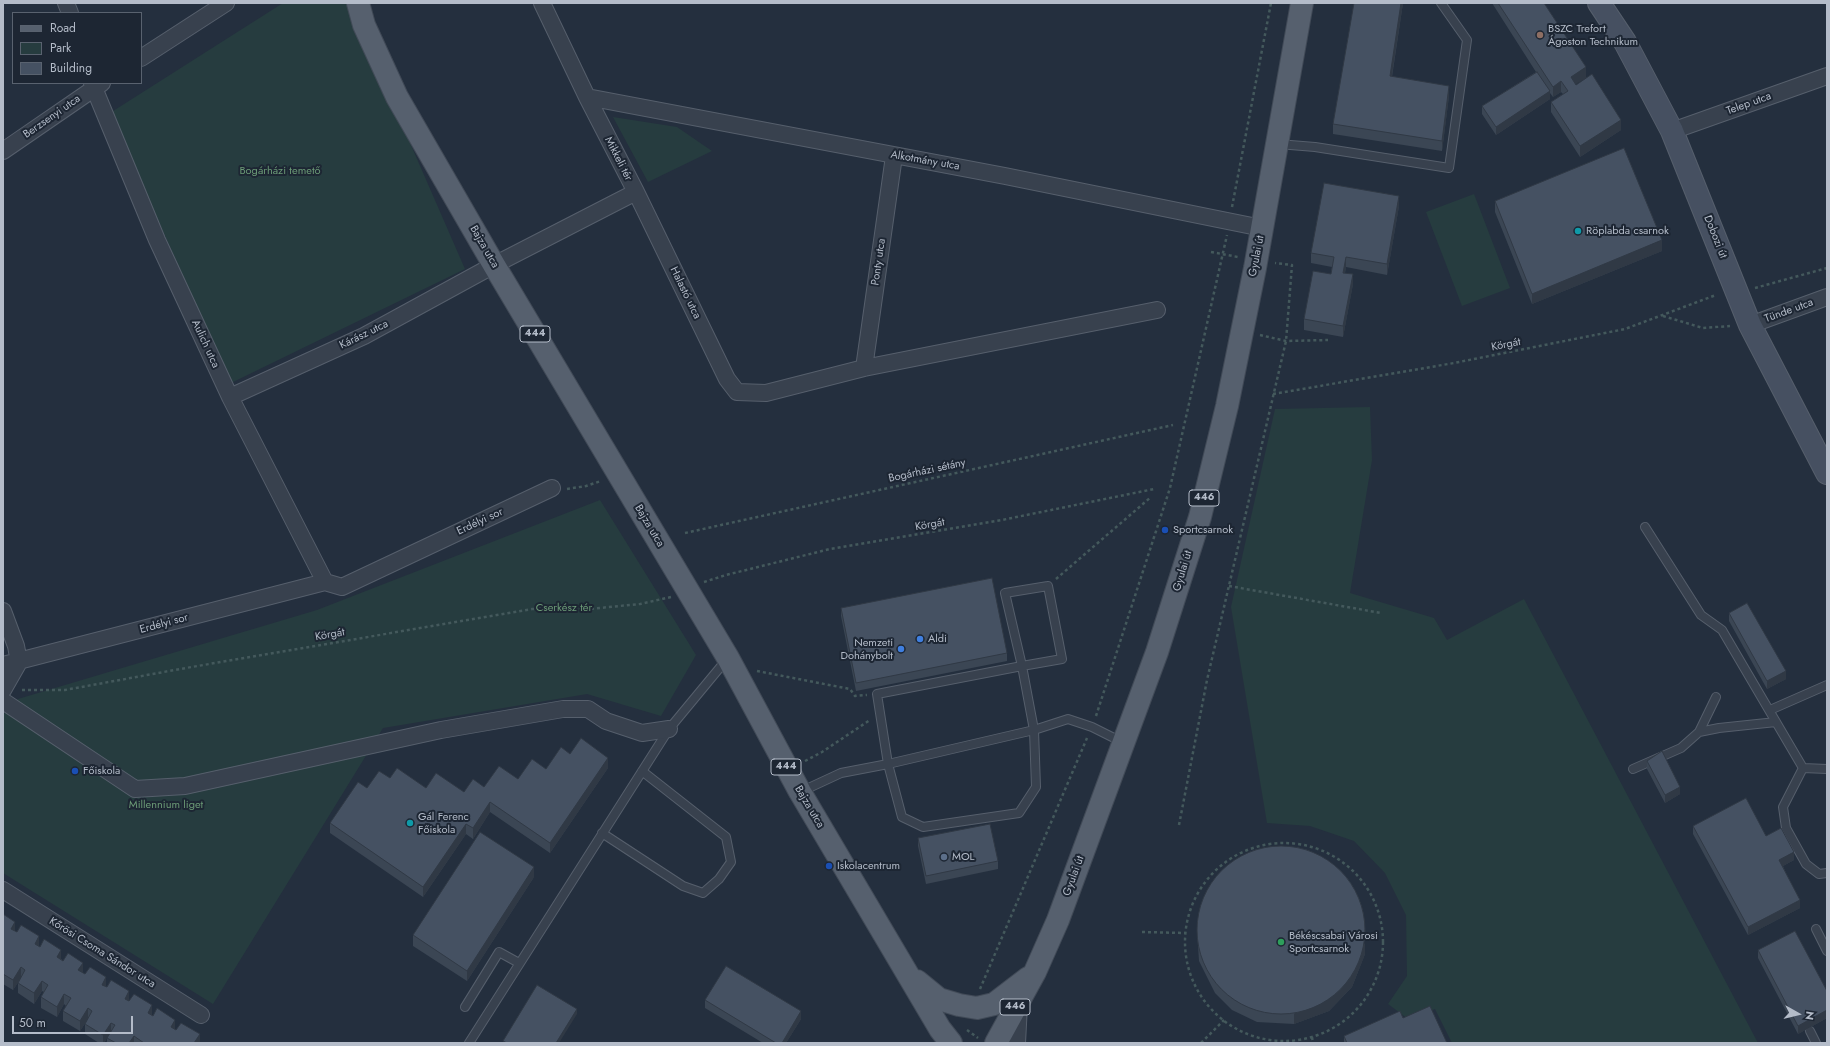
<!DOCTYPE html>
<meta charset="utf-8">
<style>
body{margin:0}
#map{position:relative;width:1830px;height:1046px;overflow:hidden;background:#242f3e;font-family:Jost,sans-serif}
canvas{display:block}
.frame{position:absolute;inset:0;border:4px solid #b4bcc9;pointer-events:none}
.legend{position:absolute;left:12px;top:12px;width:130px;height:72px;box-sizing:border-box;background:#1d2633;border:1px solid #59626f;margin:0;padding:5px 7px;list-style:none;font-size:12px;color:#b4bcc9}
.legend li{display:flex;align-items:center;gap:8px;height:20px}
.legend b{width:20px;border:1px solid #59626f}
.north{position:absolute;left:1778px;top:994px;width:40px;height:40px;-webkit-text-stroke:3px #1d2633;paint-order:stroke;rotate:98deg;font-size:11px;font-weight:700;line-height:16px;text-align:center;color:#b4bcc9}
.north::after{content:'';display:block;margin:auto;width:14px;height:18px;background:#b4bcc9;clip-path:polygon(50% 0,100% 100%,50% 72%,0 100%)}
.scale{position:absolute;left:12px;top:1016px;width:121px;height:18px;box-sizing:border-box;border:2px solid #b4bcc9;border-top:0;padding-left:5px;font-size:12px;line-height:14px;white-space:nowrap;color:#b4bcc9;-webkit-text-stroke:3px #1d2633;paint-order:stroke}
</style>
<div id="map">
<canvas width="1830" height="1046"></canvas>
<div class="frame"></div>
<ul class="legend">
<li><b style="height:5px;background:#56606e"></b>Road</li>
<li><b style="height:11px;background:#263c3f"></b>Park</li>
<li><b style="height:11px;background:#455162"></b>Building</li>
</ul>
<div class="north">N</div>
<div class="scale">50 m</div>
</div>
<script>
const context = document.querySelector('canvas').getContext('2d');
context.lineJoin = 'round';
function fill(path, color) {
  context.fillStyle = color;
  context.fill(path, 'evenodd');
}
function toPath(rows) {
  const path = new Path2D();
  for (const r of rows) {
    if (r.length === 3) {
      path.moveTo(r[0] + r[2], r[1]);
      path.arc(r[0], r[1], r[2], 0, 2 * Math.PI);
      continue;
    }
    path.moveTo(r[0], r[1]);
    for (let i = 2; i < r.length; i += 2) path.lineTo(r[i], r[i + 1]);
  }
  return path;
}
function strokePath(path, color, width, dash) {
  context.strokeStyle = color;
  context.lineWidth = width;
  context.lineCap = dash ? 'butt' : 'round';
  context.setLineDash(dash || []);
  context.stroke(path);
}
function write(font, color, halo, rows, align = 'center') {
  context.font = font + ' Jost,sans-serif';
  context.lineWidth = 4;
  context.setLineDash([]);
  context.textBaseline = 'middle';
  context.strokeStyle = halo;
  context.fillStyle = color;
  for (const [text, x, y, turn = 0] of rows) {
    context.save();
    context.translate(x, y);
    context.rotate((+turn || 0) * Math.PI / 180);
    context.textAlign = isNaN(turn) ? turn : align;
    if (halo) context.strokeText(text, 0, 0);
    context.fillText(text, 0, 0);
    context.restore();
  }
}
fill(toPath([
 [283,3,349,3,465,269,231,383,110,113],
 [613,117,677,127,712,151,648,182],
 [1474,194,1510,288,1462,306,1426,212],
 [1370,407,1372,460,1350,593,1434,618,1447,640,1524,599,1758,1043,1452,1043,1435,1009,1408,1019,1388,1004,1407,976,1406,915,1385,873,1354,841,1310,826,1267,823,1231,607,1275,409],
 [600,500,696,655,661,716,587,694,383,728,213,1004,3,873,3,715,18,699,317,610]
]), '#263c3f');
const lane = toPath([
 [1278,144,1315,147,1449,168,1467,40,1441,3],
 [1645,527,1701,615,1722,630,1803,768],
 [1048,586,1062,659,1022,666,1005,593,1048,586],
 [1022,666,1034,730,1036,787,1019,813,923,827,902,817,888,764,877,694,1022,666],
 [1770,710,1827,685],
 [1699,732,1716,697],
 [1803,768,1783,807,1786,828,1806,864,1819,874,1827,873],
 [1803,768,1827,769],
 [1633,769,1681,748,1699,732,1719,728,1776,722],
 [800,792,841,773,888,764,1034,730,1068,719,1092,727,1122,742],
 [602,833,683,886,703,893,719,879,731,862,726,837,642,771],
 [1816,929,1827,951],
 [465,1007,499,952,519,963],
 [1810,1031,1816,1043],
 [469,1043,669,729,727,659]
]);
const street = toPath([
 [66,3,70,13],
 [542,3,587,97,636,192,727,379,737,392,766,393,864,368,1157,310],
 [141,58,226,3],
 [92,83,157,240,230,397,325,582,342,587,552,488],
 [587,97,1005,176,1262,228],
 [1672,131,1827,76],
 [3,151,102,83],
 [1750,325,1827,297],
 [864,368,894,156],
 [230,397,364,336,494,265,636,192],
 [3,611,16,646,19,662,3,690],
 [3,665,325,582],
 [3,701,135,789,185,786,441,730,563,709,588,709,606,721,642,733,669,729],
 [3,890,201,1015],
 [1017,1043,1019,1005]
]);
const secondary = toPath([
 [1599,3,1625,42,1672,131,1750,325,1827,473]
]);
const primary = toPath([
 [358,3,364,25,397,97,494,265,728,658,800,792,940,1029,951,1043],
 [917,981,939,999,959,1005,977,1008,994,1004,1028,978],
 [996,1043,1035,972,1058,920,1157,652,1200,517,1227,406,1255,268,1302,3]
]);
strokePath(lane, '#565f6c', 10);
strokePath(street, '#565f6c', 18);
strokePath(secondary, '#565f6c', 24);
strokePath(primary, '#414a57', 24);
strokePath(toPath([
 [1232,207,1271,3],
 [1211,252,1238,257],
 [1755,288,1827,268],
 [1663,316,1703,328,1730,326],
 [1260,335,1286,341,1328,340],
 [1273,394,1454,363,1625,329,1716,295],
 [567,489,586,486,601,481],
 [685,533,1173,425],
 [1056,579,1151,497],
 [704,582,726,575,830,549,1002,520,1154,489],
 [1229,586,1381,613],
 [757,671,850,689,855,696,867,695],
 [22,690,65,690,180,669,532,609,589,609,640,604,671,597],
 [1096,716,1170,488,1227,235],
 [805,761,822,752,870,720],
 [1179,825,1207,680,1286,341,1292,265,1275,263],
 [1284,942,99],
 [1142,932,1185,933],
 [980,989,1087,738],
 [967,1030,978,1038],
 [1312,1037,1313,1043],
 [1201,1043,1224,1020]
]), '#44595c', 2.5, [3, 3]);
strokePath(lane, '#38414e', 8);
strokePath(street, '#38414e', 16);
strokePath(secondary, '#465061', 22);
strokePath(primary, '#56606e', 22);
fill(toPath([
 [1403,3,1392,77,1449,96,1442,151,1333,134,1333,124],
 [1492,3,1544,3,1586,78,1575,84,1621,130,1580,157,1551,112,1551,102,1563,94,1561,92,1553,97,1550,93,1550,99,1496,135,1482,114,1482,106,1536,72],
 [1495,201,1662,251,1532,304,1495,212],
 [1399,206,1387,275,1346,267,1345,273,1353,284,1343,337,1304,330,1304,319,1331,274,1332,267,1311,263,1311,253],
 [841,608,1007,653,1007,661,856,691,841,616],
 [1729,613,1786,679,1767,689,1729,621],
 [570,754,608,768,550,853,490,812,473,839,466,834,423,897,330,833,330,823,367,788,390,778,426,788,464,792,518,779,546,769],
 [1647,761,1680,794,1665,803,1647,769],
 [1693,826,1766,836,1794,860,1783,866,1800,908,1748,935,1693,834],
 [918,838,998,861,998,869,926,884,918,846],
 [534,877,467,981,413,946,413,935],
 [3,914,15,931,175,1029,200,1043,107,1043,107,1038,104,1043,99,1043,85,1034,85,1024,88,1019,80,1031,63,1021,63,1011,66,1006,64,1004,57,1017,41,1008,41,997,44,992,42,991,34,1004,18,993,18,983,21,978,13,990,3,984],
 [1197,920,1365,954,1352,987,1329,1011,1294,1024,1257,1022,1232,1010,1215,993,1199,961,1197,931],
 [1758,950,1827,991,1827,1018,1798,1034,1758,958],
 [705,1000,801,1019,786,1043,763,1043,705,1008],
 [1403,1018,1447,1043,1344,1043,1344,1036]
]), '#3b4654');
fill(toPath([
 [1401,3,1403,3,1390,87,1390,76],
 [1586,67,1586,78,1571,87,1571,77],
 [1561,81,1561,92,1553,97,1553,87],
 [1449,86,1449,96,1442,151,1442,141],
 [1550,91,1550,99,1496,135,1496,127],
 [1621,120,1621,130,1580,157,1580,146],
 [1399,196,1399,206,1387,275,1387,264],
 [1662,240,1662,251,1532,304,1532,294],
 [1346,257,1346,267,1343,283,1343,273],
 [1353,274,1353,284,1343,337,1343,326],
 [1786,671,1786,679,1767,689,1767,681],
 [608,758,608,768,550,853,550,843],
 [1680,787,1680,794,1665,803,1665,795],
 [490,802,490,812,473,839,473,828],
 [466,824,466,834,423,897,423,887],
 [1794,852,1794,860,1779,868,1779,860],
 [534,867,534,877,467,981,467,971],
 [1800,900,1800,908,1748,935,1748,927],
 [15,922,15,932,11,929],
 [39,936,39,947,35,944],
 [1365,943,1365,954,1352,987,1329,1011,1294,1024,1294,1014],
 [61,950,61,960,57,957],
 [83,963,83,973,78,970],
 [21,967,21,978,13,990,13,980],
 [106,977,106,988,102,985],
 [42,981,42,991,34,1004,34,993],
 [129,991,129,1002,125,999],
 [64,994,64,1004,57,1017,57,1007],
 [152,1005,152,1016,148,1013],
 [88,1008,88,1019,80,1031,80,1021],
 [577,1009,577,1014,559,1043,556,1043],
 [1827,1010,1827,1018,1798,1034,1798,1026],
 [801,1011,801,1019,786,1043,782,1043],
 [175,1020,175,1030,171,1027],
 [111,1023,111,1033,104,1043,103,1043,103,1035],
 [200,1034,200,1043,194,1043],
 [134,1036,134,1043,129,1043]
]), '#303945');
const building = toPath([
 [1354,3,1401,3,1390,76,1449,86,1442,141,1333,124,1354,3],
 [1498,3,1544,3,1586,67,1571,77,1576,85,1592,74,1621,120,1580,146,1551,102,1568,91,1561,81,1553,87,1498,3],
 [1537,72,1550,91,1496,127,1482,106,1537,72],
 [1624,148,1662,240,1532,294,1495,201,1624,148],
 [1324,183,1399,196,1387,264,1346,257,1343,273,1353,274,1343,326,1304,319,1313,271,1331,274,1334,257,1311,253,1324,183],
 [992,578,1007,653,856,683,841,608,992,578],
 [1747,603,1786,671,1767,681,1729,613,1747,603],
 [581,738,608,758,550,843,490,802,473,828,466,824,423,887,330,823,358,782,367,788,379,771,390,778,397,768,426,788,436,773,464,792,473,779,484,787,499,766,518,779,532,759,546,769,561,747,570,754,581,738],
 [1662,751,1680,787,1665,795,1647,761,1662,751],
 [1746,798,1766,836,1781,828,1794,852,1779,860,1800,900,1748,927,1693,826,1746,798],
 [990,824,998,861,926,876,918,838,990,824],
 [480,832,534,867,467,971,413,935,480,832],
 [1281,930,84],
 [3,914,15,922,11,929,17,932,21,925,39,936,35,944,40,947,44,939,61,950,57,957,63,961,68,953,83,963,78,970,85,974,90,967,106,977,102,985,107,987,111,980,129,991,125,999,129,1001,134,994,152,1005,148,1013,153,1016,157,1008,175,1020,171,1027,176,1030,181,1023,200,1034,194,1043,144,1043,134,1036,129,1043,116,1043,107,1038,115,1025,111,1023,103,1035,85,1024,92,1011,88,1008,80,1021,63,1011,71,998,64,994,57,1007,41,997,48,985,42,981,34,993,18,983,25,970,21,967,13,980,3,974,3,914],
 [1795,931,1827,991,1827,1010,1798,1026,1758,950,1795,931],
 [726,966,801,1011,782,1043,776,1043,705,1000,726,966],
 [537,985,577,1009,556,1043,507,1043,503,1041,537,985],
 [1430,1006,1447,1043,1347,1043,1344,1036,1400,1011,1403,1018,1430,1006]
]);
fill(building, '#455162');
strokePath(building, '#303945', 1);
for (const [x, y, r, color] of [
 [1540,35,4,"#8d6e63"],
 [1578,231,4,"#0f9aa8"],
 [1165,530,4,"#1a4fb4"],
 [920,639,4,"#3f7fe0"],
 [901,649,4,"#3f7fe0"],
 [75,771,4,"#1a4fb4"],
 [410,823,4,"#0f9aa8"],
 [944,857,4,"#5c6f8a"],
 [829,866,4,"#1a4fb4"],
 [1281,942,4,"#2e9e5b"]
]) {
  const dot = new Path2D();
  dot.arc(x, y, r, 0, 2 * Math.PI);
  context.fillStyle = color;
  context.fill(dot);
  strokePath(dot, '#1d2633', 1.5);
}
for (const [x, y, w] of [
 [535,334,30],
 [1204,498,30],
 [786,767,30],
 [1015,1007,30]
]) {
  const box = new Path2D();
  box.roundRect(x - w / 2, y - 8, w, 16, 3);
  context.fillStyle = '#1d2633';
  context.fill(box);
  strokePath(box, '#b4bcc9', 1);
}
write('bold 10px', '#b4bcc9', null, [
 ["444",535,334],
 ["446",1204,498],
 ["444",786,767],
 ["446",1015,1007]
]);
write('11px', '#b4bcc9', '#1d2633', [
 ["BSZC Trefort",1548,29],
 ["Ágoston Technikum",1548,42],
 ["Röplabda csarnok",1586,231],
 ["Sportcsarnok",1173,530],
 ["Aldi",928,639],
 ["Nemzeti",893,643,"right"],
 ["Dohánybolt",893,656,"right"],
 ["Főiskola",83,771],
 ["Gál Ferenc",418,817],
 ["Főiskola",418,830],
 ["MOL",952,857],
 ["Iskolacentrum",837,866],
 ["Békéscsabai Városi",1289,936],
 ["Sportcsarnok",1289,949]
], 'left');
write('11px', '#b4bcc9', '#1d2633', [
 ["Telep utca",1749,104,-20],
 ["Berzsenyi utca",52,117,-35],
 ["Mikkeli tér",618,159,63],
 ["Alkotmány utca",925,161,10],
 ["Dobozi út",1715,237,68],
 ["Bajza utca",484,247,60],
 ["Gyulai út",1257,256,-79],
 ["Ponty utca",879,262,-82],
 ["Halastó utca",685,293,64],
 ["Tünde utca",1789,311,-20],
 ["Kárász utca",364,335,-26],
 ["Aulich utca",205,344,65],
 ["Körgát",1506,345,-11],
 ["Bogárházi sétány",927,471,-12],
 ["Erdélyi sor",480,522,-25],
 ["Körgát",930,525,-10],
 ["Bajza utca",649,526,59],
 ["Gyulai út",1183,571,-73],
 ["Erdélyi sor",164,624,-15],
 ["Körgát",330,635,-10],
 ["Bajza utca",809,807,59],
 ["Gyulai út",1074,876,-70],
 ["Kőrösi Csoma Sándor utca",102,953,32]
]);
write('11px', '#6b9a76', '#1d2633', [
 ["Bogárházi temető",280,171],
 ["Cserkész tér",564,608],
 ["Millennium liget",166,805]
]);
</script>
